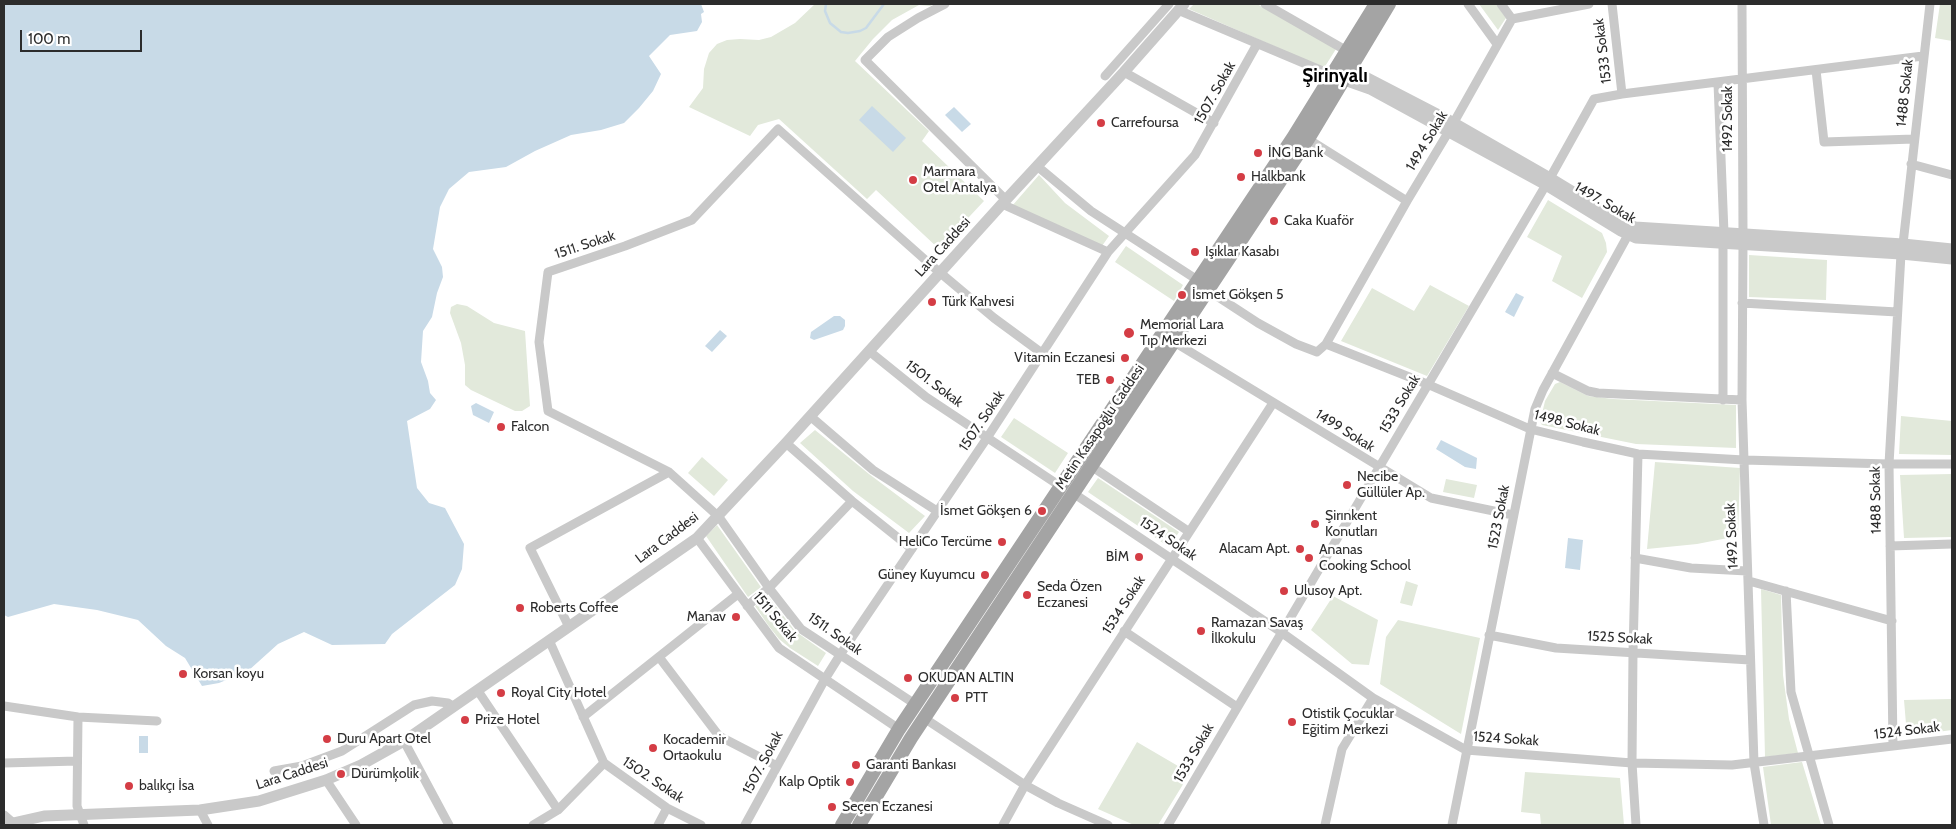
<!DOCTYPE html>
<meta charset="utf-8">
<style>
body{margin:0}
#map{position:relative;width:1956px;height:829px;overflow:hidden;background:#fff;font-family:Cabin,sans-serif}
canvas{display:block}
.frame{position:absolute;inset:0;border:5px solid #2c2c2c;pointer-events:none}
.scale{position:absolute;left:20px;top:30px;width:122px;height:22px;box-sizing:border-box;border:2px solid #2c2c2c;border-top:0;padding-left:6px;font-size:15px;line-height:18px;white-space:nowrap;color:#2c2c2c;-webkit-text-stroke:4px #fff;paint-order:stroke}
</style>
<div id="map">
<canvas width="1956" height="829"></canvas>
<div class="frame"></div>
<div class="scale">100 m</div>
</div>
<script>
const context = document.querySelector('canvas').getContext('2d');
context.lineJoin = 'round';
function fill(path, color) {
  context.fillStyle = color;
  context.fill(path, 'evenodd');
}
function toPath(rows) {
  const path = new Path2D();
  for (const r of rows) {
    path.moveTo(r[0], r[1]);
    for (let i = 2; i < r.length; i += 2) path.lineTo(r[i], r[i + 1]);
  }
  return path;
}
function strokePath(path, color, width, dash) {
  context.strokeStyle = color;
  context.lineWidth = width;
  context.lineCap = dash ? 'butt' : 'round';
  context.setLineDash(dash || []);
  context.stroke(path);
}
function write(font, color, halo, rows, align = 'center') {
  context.font = font + ' Cabin,sans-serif';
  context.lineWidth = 5;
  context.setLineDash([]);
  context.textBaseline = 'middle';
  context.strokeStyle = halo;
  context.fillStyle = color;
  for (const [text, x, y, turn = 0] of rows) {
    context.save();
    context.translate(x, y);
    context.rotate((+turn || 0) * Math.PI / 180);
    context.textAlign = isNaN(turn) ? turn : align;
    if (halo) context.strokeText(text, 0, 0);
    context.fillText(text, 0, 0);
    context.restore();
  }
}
fill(toPath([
 [815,4,935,4,930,6,919,5,892,20,873,39,855,61,929,131,922,141,984,201,939,249,876,190,867,199,779,119,758,125,750,136,689,107,703,88,704,69,709,53,717,44,727,40,740,39,759,40,771,37,795,23],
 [1194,4,1257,4,1336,49,1324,68,1189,9],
 [1479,4,1496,4,1506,18,1498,30],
 [1940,4,1952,4,1952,41,1935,38],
 [1039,175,1065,203,1109,236,1102,246,1012,206],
 [1548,200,1602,233,1606,243,1607,252,1582,298,1552,281,1562,256,1527,237],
 [1126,246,1183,285,1174,301,1115,262],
 [1749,255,1827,260,1826,300,1749,297],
 [1430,285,1469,306,1427,376,1341,341,1372,288,1414,311],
 [457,304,467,306,494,323,525,331,530,406,522,411,515,411,471,390,465,385,465,365,461,343,450,313,451,307],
 [1560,382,1588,396,1613,399,1736,405,1736,448,1636,444,1542,425,1540,422,1545,401,1555,384],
 [1901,416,1952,421,1952,455,1899,454],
 [1014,418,1068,453,1055,473,1001,437],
 [815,430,869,474,925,516,909,533,853,491,800,443],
 [702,457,728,480,714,496,688,473],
 [1655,462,1740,468,1738,536,1697,544,1647,549],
 [1952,474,1952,537,1904,538,1900,475],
 [1098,478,1179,532,1169,547,1088,492],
 [1446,479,1477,485,1474,498,1443,492],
 [717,525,761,587,748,597,706,536],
 [1406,581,1418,585,1412,606,1400,603],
 [1761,589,1781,595,1783,675,1789,719,1798,753,1765,757],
 [768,596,795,631,826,653,818,666,790,648,779,639,768,625,755,606],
 [1333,596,1378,620,1369,665,1352,664,1311,630],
 [1398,620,1480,638,1461,734,1380,684,1386,637],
 [1952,699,1952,730,1907,736,1904,700],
 [1137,742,1190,773,1158,825,1134,825,1098,809],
 [1802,762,1821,825,1771,825,1763,767],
 [1525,772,1620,778,1624,825,1541,825,1540,814,1521,812]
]), '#e2e9db');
fill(toPath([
 [4,4,701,4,704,12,701,14,702,22,697,31,670,35,649,56,661,74,653,91,639,108,624,123,601,130,571,135,535,151,506,167,469,172,449,189,440,207,433,249,442,267,443,277,437,293,432,317,423,331,421,362,428,381,430,393,436,400,430,409,407,421,417,488,429,503,445,508,464,544,462,569,455,585,392,634,385,644,332,645,304,632,278,644,248,671,219,683,202,686,185,658,166,646,138,620,97,610,54,604,8,617,4,615],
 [872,106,906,138,893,152,859,120],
 [954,107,971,124,962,132,945,115],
 [1516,293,1524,297,1514,317,1505,312],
 [834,316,840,316,845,320,845,326,843,330,814,340,810,338,811,332],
 [720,330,727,336,712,352,705,346],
 [476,403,494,412,489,423,473,415,471,406],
 [1441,440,1477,458,1476,469,1465,467,1436,449],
 [1568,538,1583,540,1580,570,1565,568],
 [139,736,148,736,148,753,139,753]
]), '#c8dae7');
strokePath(toPath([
 [826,4,825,11,830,23,841,32,848,33,860,31,866,28,884,4]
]), '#c8dae7', 2.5);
strokePath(toPath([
 [945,4,918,18,888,37,865,60,1006,200],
 [1265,4,1347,51],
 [1468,4,1497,44],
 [1501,4,1512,19],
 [1742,4,1743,234],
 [1178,10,1332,75],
 [1816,70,1824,142,1914,139],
 [1124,72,1214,123],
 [1105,76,1169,4],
 [1718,83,1724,233],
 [1622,94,1923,56],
 [1308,139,1407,201],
 [1911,164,1952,175],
 [1037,166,1091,211,1199,281],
 [1002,204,1108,252],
 [1903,244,1930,4],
 [1743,245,1742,400,1754,763,1764,825],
 [1209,291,1258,323,1296,344,1317,352,1326,344,1427,384,1530,429,1583,442,1638,454,1744,460,1889,464,1952,464],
 [1742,303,1897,312],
 [1174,342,1431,498,1513,515],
 [1326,344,1407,201,1449,131,1512,19,1589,4],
 [869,351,926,397,1060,486],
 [1552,373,1588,391,1598,393,1742,400],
 [1723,400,1723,245],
 [810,416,873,470,937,511],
 [786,443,852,501,912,549],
 [1091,466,1188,531],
 [1073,493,1281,632,1373,698,1466,750,1632,763,1732,765,1952,739],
 [697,538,779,648,899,729],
 [1890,546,1952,544],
 [1635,558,1691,568,1747,571],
 [1749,581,1892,621],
 [1786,591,1791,692,1829,825],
 [747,606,769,588,852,501],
 [569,627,530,548,669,472],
 [1124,631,1237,707],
 [1489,635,1556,648,1750,660],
 [549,640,604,763,667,808,701,825],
 [659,657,719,736,777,766],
 [478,691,558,810],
 [915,704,801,629,769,588,719,517,669,472,548,411,539,342,548,272,625,246,692,220,778,129,931,265,994,318,1043,354],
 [4,706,78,717,157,721],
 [78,717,77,806,84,825],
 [583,717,738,594],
 [924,718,1025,785,1058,803,1108,825],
 [404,741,449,825],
 [1893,746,1889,464,1901,254],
 [4,763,77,761],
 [274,771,302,766,342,751,414,705,432,701,448,703,454,707],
 [326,780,356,825],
 [200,810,208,825],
 [4,815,12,822],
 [533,825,558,810,604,763],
 [658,825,667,808],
 [745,825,825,679,840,655,987,438,1108,252,1195,155,1257,44],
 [1003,825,1025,785,1273,403],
 [1168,825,1550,178,1594,99,1622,94,1612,4],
 [1325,825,1342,749,1373,698],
 [1452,825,1535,409,1543,390,1628,235],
 [1636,825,1632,763,1633,652,1638,454]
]), '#c9c9c9', 9);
strokePath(toPath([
 [1342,65,1454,123,1550,178,1624,223,1635,227,1903,244,1952,249],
 [1336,77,1370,89,1546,185,1621,231,1636,238,1901,254,1952,259],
 [4,825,44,816,200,810,259,801,326,780,361,765,404,741,697,538,786,443,1002,204,1124,72,1184,4]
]), '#c9c9c9', 11);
strokePath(toPath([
 [842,825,899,729,1293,138,1376,4],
 [859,825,911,738,1308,139,1389,4]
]), '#a4a4a4', 14);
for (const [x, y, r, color] of [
 [1101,123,5,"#d43d45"],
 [1258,153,5,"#d43d45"],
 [1241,177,5,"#d43d45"],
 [913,180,5,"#d43d45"],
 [1274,221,5,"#d43d45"],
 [1195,252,5,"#d43d45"],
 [1182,295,5,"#d43d45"],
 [932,302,5,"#d43d45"],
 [1129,333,6,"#d43d45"],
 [1125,358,5,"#d43d45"],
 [1110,380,5,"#d43d45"],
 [501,427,5,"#d43d45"],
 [1347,485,5,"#d43d45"],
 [1042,511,5,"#d43d45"],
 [1315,524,5,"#d43d45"],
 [1002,542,5,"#d43d45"],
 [1300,549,5,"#d43d45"],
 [1139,557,5,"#d43d45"],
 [1309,558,5,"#d43d45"],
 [985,575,5,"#d43d45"],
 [1284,591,5,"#d43d45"],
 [1027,595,5,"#d43d45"],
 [520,608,5,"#d43d45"],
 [736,617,5,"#d43d45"],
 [1201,631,5,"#d43d45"],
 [183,674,5,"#d43d45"],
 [908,678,5,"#d43d45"],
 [501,693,5,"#d43d45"],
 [955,698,5,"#d43d45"],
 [465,720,5,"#d43d45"],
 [1292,722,5,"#d43d45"],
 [327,739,5,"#d43d45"],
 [653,748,5,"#d43d45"],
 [856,765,5,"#d43d45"],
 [341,774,5,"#d43d45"],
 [850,782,5,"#d43d45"],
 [129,786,5,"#d43d45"],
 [832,807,5,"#d43d45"]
]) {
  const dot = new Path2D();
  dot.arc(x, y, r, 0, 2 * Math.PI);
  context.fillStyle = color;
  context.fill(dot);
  strokePath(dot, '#fff', 2);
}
write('14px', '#2c2c2c', '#fff', [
 ["1533 Sokak",1603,51,-97],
 ["1507. Sokak",1215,93,-61],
 ["1488 Sokak",1905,93,-84],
 ["1492 Sokak",1728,119,-90],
 ["1494 Sokak",1427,141,-59],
 ["1497. Sokak",1605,203,30],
 ["1511. Sokak",585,245,-18],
 ["Lara Caddesi",943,247,-48],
 ["1501. Sokak",934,384,37],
 ["1533 Sokak",1400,404,-59],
 ["1507. Sokak",982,421,-56],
 ["1498 Sokak",1567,423,14],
 ["Metin Kasapoğlu Caddesi",1100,427,-56],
 ["1499 Sokak",1345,431,32],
 ["1488 Sokak",1876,500,-91],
 ["1523 Sokak",1499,517,-79],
 ["1492 Sokak",1732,536,-93],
 ["Lara Caddesi",667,538,-37],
 ["1524 Sokak",1168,539,34],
 ["1534 Sokak",1124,605,-57],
 ["1511 Sokak",775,617,50],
 ["1511. Sokak",835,634,35],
 ["1525 Sokak",1620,638,3],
 ["1524 Sokak",1907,731,-7],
 ["1524 Sokak",1506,739,4],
 ["1533 Sokak",1194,753,-60],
 ["1507. Sokak",763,763,-62],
 ["Lara Caddesi",292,774,-18],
 ["1502. Sokak",653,780,34]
]);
write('14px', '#2c2c2c', '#fff', [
 ["Carrefoursa",1111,123],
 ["İNG Bank",1268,153],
 ["Marmara",923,172],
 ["Otel Antalya",923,188],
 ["Halkbank",1251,177],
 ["Caka Kuaför",1284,221],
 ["Işıklar Kasabı",1205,252],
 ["İsmet Gökşen 5",1192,295],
 ["Türk Kahvesi",942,302],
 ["Memorial Lara",1140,325],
 ["Tıp Merkezi",1140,341],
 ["Vitamin Eczanesi",1115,358,"right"],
 ["TEB",1100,380,"right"],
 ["Falcon",511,427],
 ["Necibe",1357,477],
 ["Güllüler Ap.",1357,493],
 ["İsmet Gökşen 6",1032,511,"right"],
 ["Şirınkent",1325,516],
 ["Konutları",1325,532],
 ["HeliCo Tercüme",992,542,"right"],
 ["Alacam Apt.",1290,549,"right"],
 ["Ananas",1319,550],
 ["Cooking School",1319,566],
 ["BİM",1129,557,"right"],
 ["Güney Kuyumcu",975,575,"right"],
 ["Seda Özen",1037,587],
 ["Eczanesi",1037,603],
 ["Ulusoy Apt.",1294,591],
 ["Roberts Coffee",530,608],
 ["Manav",726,617,"right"],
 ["Ramazan Savaş",1211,623],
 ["İlkokulu",1211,639],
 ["Korsan koyu",193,674],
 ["OKUDAN ALTIN",918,678],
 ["Royal City Hotel",511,693],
 ["PTT",965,698],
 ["Otistik Çocuklar",1302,714],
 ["Eğitim Merkezi",1302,730],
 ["Prize Hotel",475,720],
 ["Duru Apart Otel",337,739],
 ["Kocademir",663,740],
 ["Ortaokulu",663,756],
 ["Garanti Bankası",866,765],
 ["Dürümķolik",351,774],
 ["Kalp Optik",840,782,"right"],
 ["balıkçı İsa",139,786],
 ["Seçen Eczanesi",842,807]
], 'left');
write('bold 19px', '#000', '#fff', [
 ["Şirinyalı",1335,76]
]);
</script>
